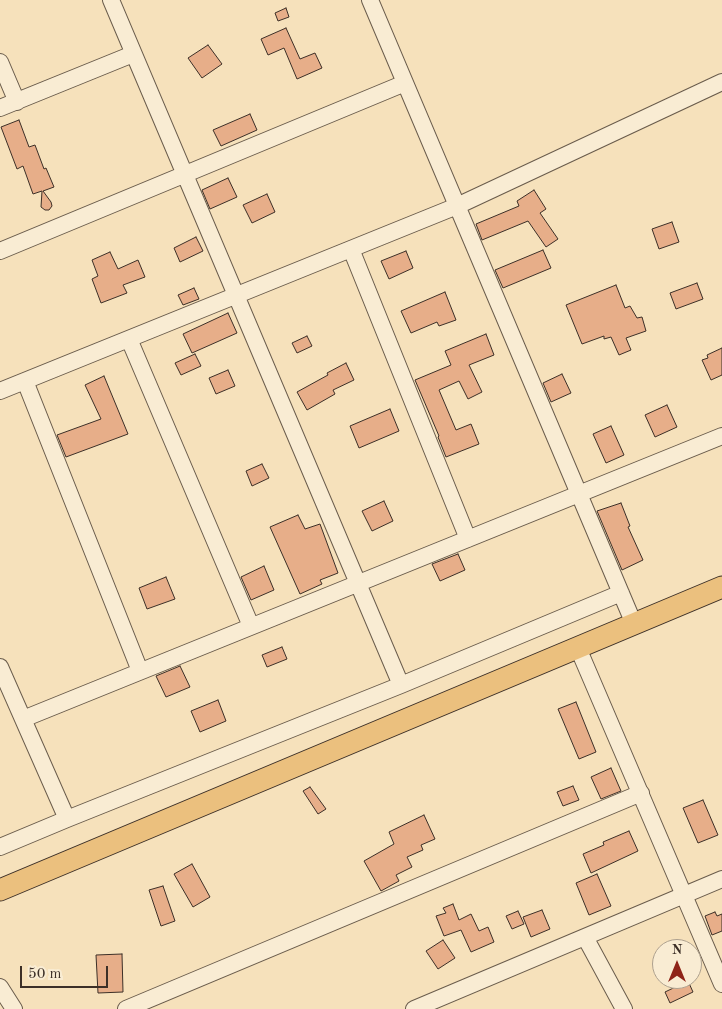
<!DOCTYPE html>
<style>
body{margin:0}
#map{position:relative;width:722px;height:1009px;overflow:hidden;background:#f6e1bb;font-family:"Old Standard TT",serif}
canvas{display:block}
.north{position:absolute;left:652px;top:939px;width:50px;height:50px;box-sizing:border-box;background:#f9ecd3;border:1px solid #ada08e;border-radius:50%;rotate:0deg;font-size:14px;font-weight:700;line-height:20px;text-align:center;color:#3c2f27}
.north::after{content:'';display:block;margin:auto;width:18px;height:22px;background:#8f2418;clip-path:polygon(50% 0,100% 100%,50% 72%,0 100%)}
.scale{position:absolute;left:20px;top:966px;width:88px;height:22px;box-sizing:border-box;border:2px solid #3c2f27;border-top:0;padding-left:6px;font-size:15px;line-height:18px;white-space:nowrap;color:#3c2f27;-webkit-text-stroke:4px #f9ecd3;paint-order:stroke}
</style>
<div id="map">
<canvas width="722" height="1009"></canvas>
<div class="north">N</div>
<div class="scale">50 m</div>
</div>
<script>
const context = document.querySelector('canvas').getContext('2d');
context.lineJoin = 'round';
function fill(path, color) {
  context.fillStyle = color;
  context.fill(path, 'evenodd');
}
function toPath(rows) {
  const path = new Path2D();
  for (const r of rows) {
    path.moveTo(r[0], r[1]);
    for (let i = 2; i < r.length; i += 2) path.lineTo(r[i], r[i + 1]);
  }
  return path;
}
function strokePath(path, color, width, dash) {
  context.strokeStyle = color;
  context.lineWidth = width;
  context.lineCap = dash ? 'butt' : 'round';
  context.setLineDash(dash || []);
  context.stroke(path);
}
const building = toPath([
 [286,8,289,17,278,21,275,13,286,8],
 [286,28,300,59,315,53,322,68,297,79,284,48,268,55,261,39,286,28],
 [208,45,222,64,202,78,188,58,208,45],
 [250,114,257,130,221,146,213,130,250,114],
 [19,120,29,147,35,145,44,169,46,168,54,187,43,191,51,202,52,206,49,210,45,210,41,207,42,191,33,194,23,166,17,169,1,127,19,120],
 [228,178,237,197,210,209,202,190,228,178],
 [534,190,546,209,540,213,558,239,546,247,528,221,482,240,476,224,519,206,517,201,534,190],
 [267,194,275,212,252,223,243,205,267,194],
 [672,222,679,242,659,249,652,229,672,222],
 [196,237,203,251,180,262,174,248,196,237],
 [543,250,551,268,503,288,495,270,543,250],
 [406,251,413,268,389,279,381,261,406,251],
 [110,252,118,269,138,260,145,277,123,285,127,293,101,303,92,279,98,276,92,260,110,252],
 [697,283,703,299,676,309,670,293,697,283],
 [616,285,625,308,630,306,637,318,642,317,646,331,626,338,631,350,619,355,611,337,604,339,604,336,582,344,566,305,616,285],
 [194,288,199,299,183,305,178,295,194,288],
 [445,292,456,320,439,326,437,322,411,333,401,311,445,292],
 [228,313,237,333,192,353,183,334,228,313],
 [486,334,494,355,469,365,482,392,468,399,459,381,439,390,456,430,471,424,479,444,446,457,438,437,439,436,415,380,451,365,445,351,486,334],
 [307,336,312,346,297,353,292,343,307,336],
 [722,348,722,375,711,380,702,360,708,358,707,355,722,348],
 [195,354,201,366,181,375,175,363,195,354],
 [346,363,354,380,333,390,335,394,307,410,297,392,328,375,327,373,346,363],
 [228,370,235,386,216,394,209,378,228,370],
 [562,374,571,393,551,402,543,383,562,374],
 [104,376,128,434,66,457,57,435,101,419,85,385,104,376],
 [667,405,677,427,655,437,645,415,667,405],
 [390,409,399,431,359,448,350,426,390,409],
 [611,426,624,455,606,463,593,434,611,426],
 [262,464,269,478,252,486,246,471,262,464],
 [384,501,393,521,372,531,362,511,384,501],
 [621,503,630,526,628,527,643,560,622,570,597,511,621,503],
 [298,515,305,529,320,524,338,573,320,580,322,584,300,594,270,527,298,515],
 [458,554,465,570,440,581,432,564,458,554],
 [264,566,274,590,251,600,241,577,264,566],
 [166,577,175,599,147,609,139,588,166,577],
 [282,647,287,659,267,667,262,655,282,647],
 [180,666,190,687,166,697,156,676,180,666],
 [218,700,226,721,200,732,191,711,218,700],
 [576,702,596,752,579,759,558,709,576,702],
 [611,768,621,791,601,799,591,777,611,768],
 [573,786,579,800,563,806,557,792,573,786],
 [310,787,326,809,318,814,303,791,310,787],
 [703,800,718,835,698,843,683,808,703,800],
 [424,815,435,839,421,845,423,850,407,857,412,867,396,875,399,881,381,891,364,861,394,844,389,832,424,815],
 [629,831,638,851,591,873,583,854,604,845,603,842,629,831],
 [192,864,210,897,193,907,174,874,192,864],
 [597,874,611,906,589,915,576,883,597,874],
 [163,886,175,921,161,926,149,890,163,886],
 [453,904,459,920,471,914,479,931,488,927,494,942,471,952,461,930,444,936,436,916,446,913,443,908,453,904],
 [542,910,550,929,531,937,523,917,542,910],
 [518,911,524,924,512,929,506,916,518,911],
 [715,912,717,916,722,914,722,931,712,935,705,916,715,912],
 [443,940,455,958,438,969,426,951,443,940],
 [122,954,123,992,98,993,96,955,122,954],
 [688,981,693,992,670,1003,665,992,688,981]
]);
fill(building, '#e7ae89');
strokePath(building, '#3c2f27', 1);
const minor = toPath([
 [111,0,401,685],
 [370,0,634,624],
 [0,62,17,102],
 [0,108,133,54],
 [351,249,468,539],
 [0,251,405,83],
 [129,339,251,626],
 [25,381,140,671],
 [0,391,457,206,722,82],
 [578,648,722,984],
 [0,667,67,819],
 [23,719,722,436],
 [0,847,67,819,401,685,621,593],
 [585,937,624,1009],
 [0,987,14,1009],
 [126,1009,641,793],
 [414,1009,722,879]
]);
const major = toPath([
 [0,890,722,587]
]);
strokePath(minor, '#6a5c4c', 18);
strokePath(major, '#3c2f27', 23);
strokePath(minor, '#f9ecd3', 16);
strokePath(major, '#ebc07e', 21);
</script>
